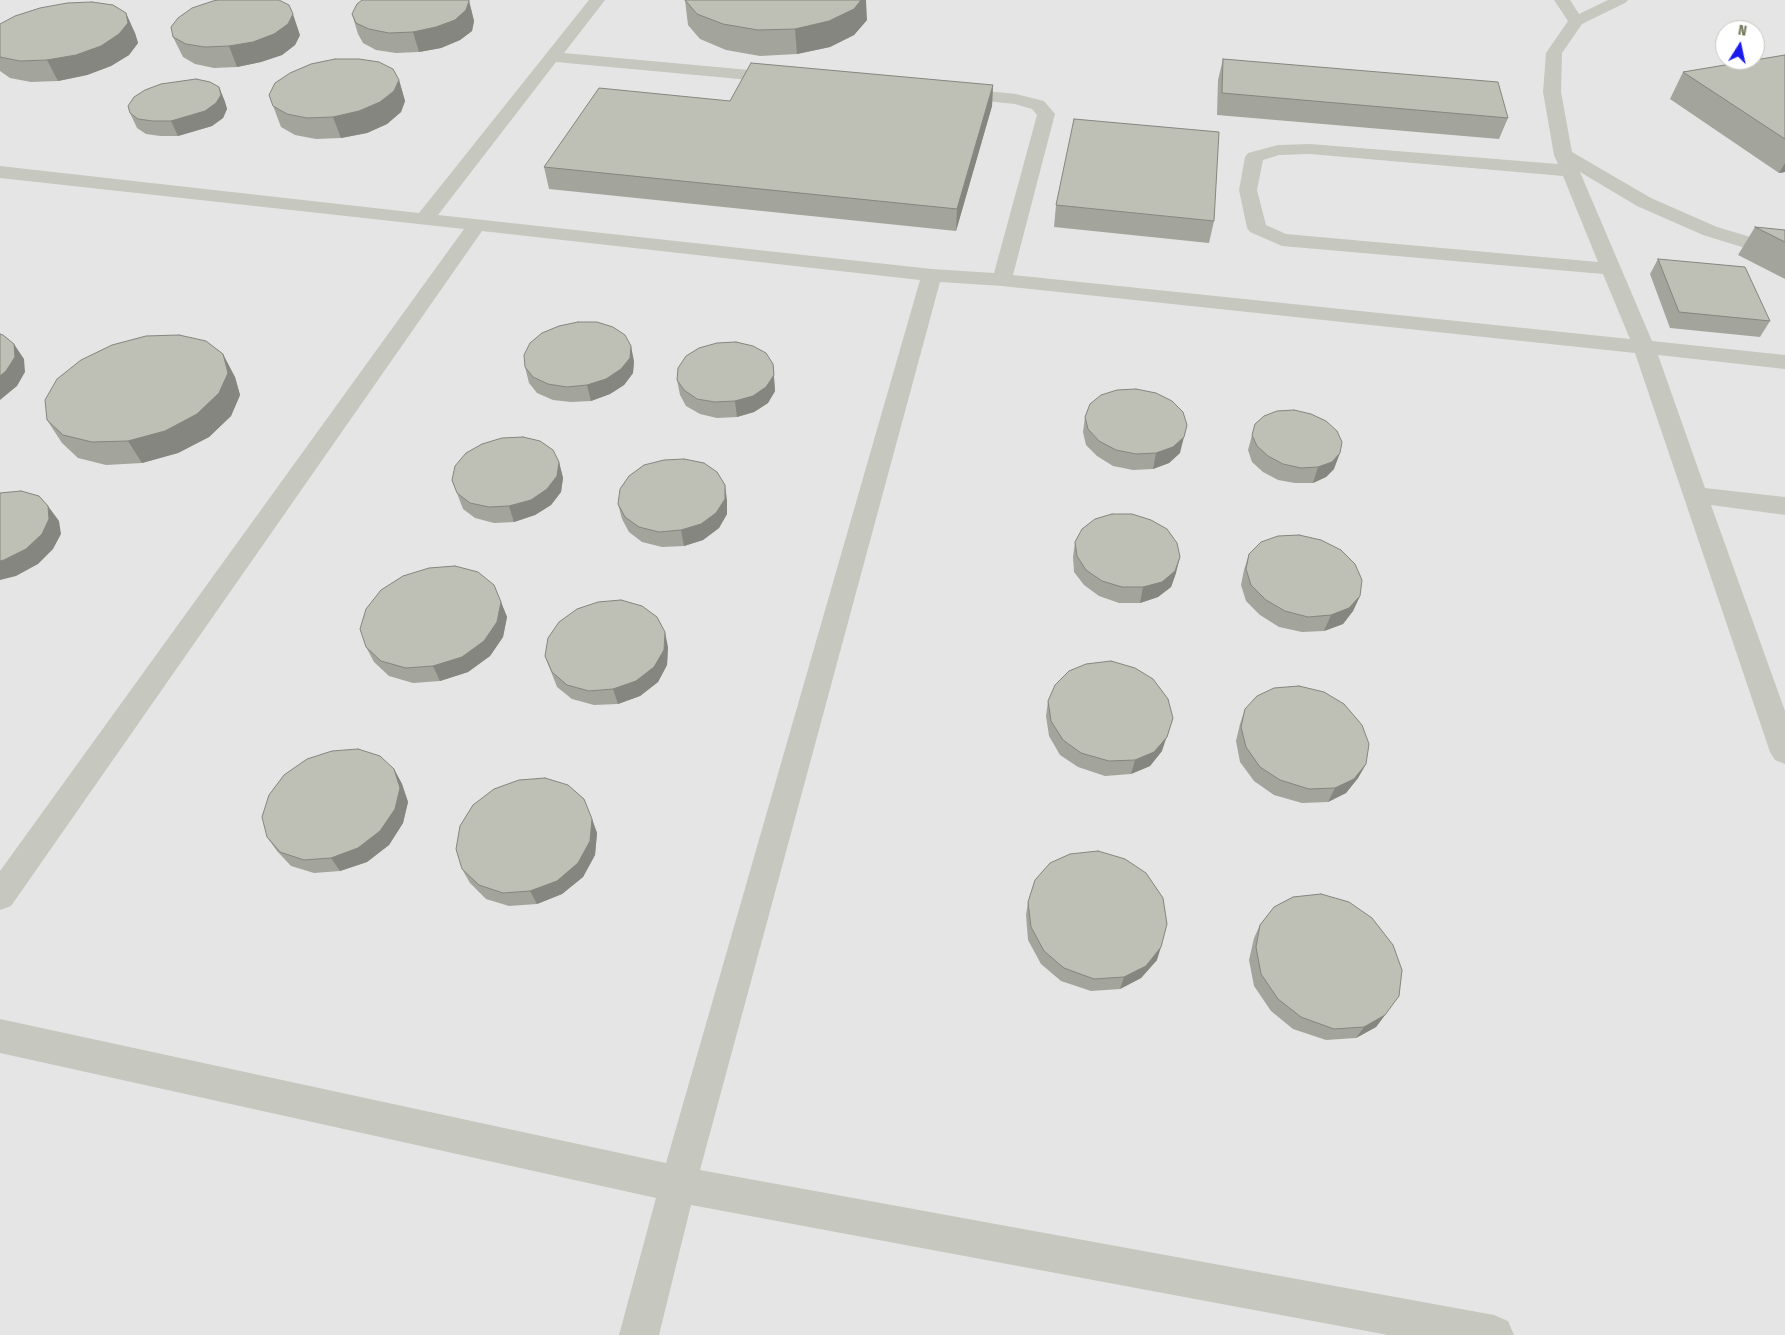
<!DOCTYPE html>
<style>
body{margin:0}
#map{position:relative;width:1785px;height:1335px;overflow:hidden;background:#f5f1f6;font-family:"Fira Sans Condensed",sans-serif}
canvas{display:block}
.north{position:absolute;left:1715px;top:20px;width:50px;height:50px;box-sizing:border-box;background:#fff;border:1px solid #c7c9bd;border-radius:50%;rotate:10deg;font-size:14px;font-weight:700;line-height:20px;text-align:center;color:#72785a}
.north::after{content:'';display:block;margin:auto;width:18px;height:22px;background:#1a1aed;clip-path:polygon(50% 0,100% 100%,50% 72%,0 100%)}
</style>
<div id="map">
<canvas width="1785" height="1335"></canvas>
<div class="north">N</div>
</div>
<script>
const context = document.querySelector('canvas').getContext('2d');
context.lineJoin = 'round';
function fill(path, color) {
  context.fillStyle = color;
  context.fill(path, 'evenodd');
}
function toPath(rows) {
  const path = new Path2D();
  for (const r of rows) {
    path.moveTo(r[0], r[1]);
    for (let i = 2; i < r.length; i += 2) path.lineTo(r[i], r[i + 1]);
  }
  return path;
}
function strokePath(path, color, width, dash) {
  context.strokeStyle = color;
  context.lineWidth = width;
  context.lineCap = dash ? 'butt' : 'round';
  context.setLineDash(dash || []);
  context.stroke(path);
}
fill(toPath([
 [0,0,1785,0,1785,1335,0,1335],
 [1725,30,1755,30,1755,60,1725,60]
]), '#e6e5e6');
fill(toPath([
 [589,0,605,0,564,53,782,73,788,74,790,78,788,82,782,83,556,62,438,215,932,269,994,273,1037,115,1032,109,1015,104,956,98,950,97,947,93,950,89,956,88,1016,94,1044,101,1055,114,1013,275,1630,339,1603,274,1282,246,1250,232,1247,228,1239,190,1245,157,1248,153,1278,145,1310,144,1558,164,1554,155,1543,92,1546,53,1568,21,1554,0,1570,0,1579,14,1608,0,1628,0,1625,3,1582,24,1562,53,1561,92,1572,152,1651,198,1717,227,1764,241,1785,244,1785,256,1755,251,1703,235,1637,206,1580,172,1652,341,1785,355,1785,369,1658,355,1705,488,1785,497,1785,515,1711,505,1785,711,1785,764,1775,760,1770,752,1635,353,1002,286,940,282,700,1170,1494,1315,1508,1321,1514,1335,1388,1335,691,1205,659,1335,619,1335,656,1198,0,1053,0,1019,666,1163,920,280,482,231,11,906,0,910,0,871,464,229,0,178,0,166,419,213,589,0],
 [1310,154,1563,176,1598,262,1286,234,1266,225,1257,190,1263,160,1279,155,1310,154]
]), '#c6c8bf');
fill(toPath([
 [685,0,867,20,854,35,830,47,797,54,760,56,726,50,700,39,688,25],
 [469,1,474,21,472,31,460,40,441,48,419,52,396,53,376,50,363,43,358,34,352,14],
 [0,24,135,33,138,43,129,55,111,66,87,75,58,81,31,82,10,78,0,71],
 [300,35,295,45,282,55,261,62,237,67,214,68,195,64,183,57,173,37],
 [1785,55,1785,172,1779,173,1670,99,1683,72],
 [1223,59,1508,118,1499,139,1217,115,1218,80],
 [399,80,405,101,401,112,387,124,367,133,341,138,316,139,295,135,281,127,269,95],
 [993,85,992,106,956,231,549,189,544,167,730,101],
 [219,87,225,102,227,109,223,118,212,126,178,136,160,136,146,134,137,128,130,113],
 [1056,205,1214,221,1209,243,1054,227],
 [1755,227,1785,230,1785,279,1738,255],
 [1658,259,1770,321,1760,337,1670,328,1650,274],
 [634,361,633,373,624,385,610,394,591,401,571,402,553,400,537,393,529,383,525,367],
 [773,364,775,391,768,403,754,412,737,417,717,418,700,414,686,406,680,395,677,380],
 [235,377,240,395,231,416,209,437,178,453,142,463,106,465,78,458,62,443,47,420],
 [1085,417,1180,453,1169,463,1153,469,1133,470,1113,466,1097,456,1086,445,1083,432],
 [1255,424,1334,469,1326,477,1313,483,1295,483,1278,480,1263,472,1252,462,1248,450],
 [559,462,563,478,561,492,551,505,535,515,514,522,494,523,475,518,463,509,452,480],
 [727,500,727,514,719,528,703,540,684,546,662,547,642,542,629,532,622,519,618,504],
 [1075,542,1176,573,1171,587,1158,597,1140,603,1119,603,1099,596,1084,585,1074,572,1073,557],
 [1249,554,1360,596,1353,611,1343,624,1324,631,1302,632,1279,627,1260,615,1246,601,1241,585,1244,570],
 [501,602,507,617,503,637,490,656,468,672,440,681,413,683,389,676,374,662,366,647],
 [668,647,667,665,658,682,640,696,618,704,594,705,572,699,557,687,545,656],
 [1048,701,1162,751,1150,766,1131,774,1105,776,1078,767,1060,755,1049,736,1046,716],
 [1245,709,1366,764,1358,778,1346,793,1328,802,1302,803,1274,795,1254,781,1240,762,1236,741,1240,724],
 [394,769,402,784,408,802,403,823,389,845,367,862,340,871,314,873,291,866,277,851,267,837],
 [592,819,597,833,595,855,583,877,562,894,537,904,509,906,486,899,470,883,462,869],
 [1028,902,1157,960,1141,978,1120,989,1091,991,1061,981,1041,964,1028,940,1026,915],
 [1260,925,1385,1015,1376,1027,1356,1038,1326,1040,1293,1029,1271,1011,1254,986,1249,960,1254,938]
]), '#a3a59c');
fill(toPath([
 [861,0,866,0,867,20,854,35,830,47,797,54,795,29],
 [469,1,474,21,472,31,460,40,441,48,419,52,413,32],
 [126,13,135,33,138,43,129,55,111,66,87,75,58,81,47,60],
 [293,14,300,35,295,45,282,55,261,62,237,67,229,46],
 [399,80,405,101,401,112,387,124,367,133,341,138,333,117],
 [993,85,992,106,956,231,957,209],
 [219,87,225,102,227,109,223,118,212,126,178,136,171,121],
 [1785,163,1785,172,1779,173],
 [14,344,24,359,25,372,17,386,0,400,0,376],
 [631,346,634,361,633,373,624,385,610,394,591,401,587,385],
 [223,354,235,377,240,395,231,416,209,437,178,453,142,463,128,441],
 [773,364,775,391,768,403,754,412,737,417,735,401],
 [1187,425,1180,453,1169,463,1153,469,1156,453],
 [1340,453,1334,469,1326,477,1313,483,1318,467],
 [559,462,563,478,561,492,551,505,535,515,514,522,509,506],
 [725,485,727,500,727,514,719,528,703,540,684,546,681,530],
 [48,506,59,521,61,534,53,549,38,564,16,576,0,580,0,561],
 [1180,557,1176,573,1171,587,1158,597,1140,603,1143,587],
 [1360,596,1353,611,1343,624,1324,631,1331,615],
 [501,602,507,617,503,637,490,656,468,672,440,681,433,666],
 [665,632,668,647,667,665,658,682,640,696,618,704,613,689],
 [1173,718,1162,751,1150,766,1131,774,1135,760],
 [1366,764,1358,778,1346,793,1328,802,1335,788],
 [394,769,402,784,408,802,403,823,389,845,367,862,340,871,331,858],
 [592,819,597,833,595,855,583,877,562,894,537,904,530,891],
 [1161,947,1157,960,1141,978,1120,989,1124,977],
 [1385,1015,1376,1027,1356,1038,1364,1027]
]), '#85867f');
const building = toPath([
 [218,0,279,0,289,5,293,14,288,24,274,34,253,42,229,46,205,47,186,44,173,37,171,27,178,18,192,8,213,1,218,0],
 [362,0,469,0,469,1,466,10,455,20,436,27,413,32,389,33,369,29,356,23,352,14,357,4,362,0],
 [685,0,861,0,854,9,829,21,795,29,758,30,723,24,697,14,685,0],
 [92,2,113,5,126,13,128,23,119,34,101,46,76,55,47,60,20,61,0,57,0,24,15,16,40,8,67,3,92,2],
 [1785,55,1785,139,1683,72,1785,55],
 [335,59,359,59,379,62,393,69,399,80,394,91,380,102,359,111,333,117,307,118,287,114,273,106,269,95,275,83,290,73,311,64,335,59],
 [1223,59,1498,82,1508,118,1222,93,1223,59],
 [751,63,993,85,957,209,544,167,599,88,730,101,751,63],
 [196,79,210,82,219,87,221,95,216,103,205,111,171,121,153,121,138,119,130,113,128,106,134,97,145,90,161,84,196,79],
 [1074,119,1219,132,1214,221,1056,205,1074,119],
 [1755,227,1785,230,1785,242,1755,227],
 [1658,259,1745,267,1770,321,1679,312,1658,259],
 [578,322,597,322,613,327,625,335,631,346,630,358,621,369,606,379,587,385,567,387,548,384,533,377,525,367,524,355,530,343,542,333,559,326,578,322],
 [0,334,3,335,14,344,15,357,6,371,0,376,0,334],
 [179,335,206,341,223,354,228,373,219,393,197,414,165,431,128,441,92,442,63,435,47,420,45,400,57,379,81,360,112,345,146,336,179,335],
 [736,342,753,346,766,353,773,364,774,375,766,387,753,396,735,401,715,402,697,399,684,390,677,380,678,368,686,356,699,348,717,343,736,342],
 [1136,389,1156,393,1172,401,1183,412,1187,425,1184,437,1173,447,1156,453,1136,454,1116,450,1099,441,1088,429,1085,417,1090,404,1101,395,1117,390,1136,389],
 [1294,410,1311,414,1326,421,1337,431,1342,442,1340,453,1332,462,1318,467,1301,468,1283,464,1268,456,1257,446,1252,435,1255,424,1264,416,1277,411,1294,410],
 [523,437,540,441,553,450,559,462,557,476,547,489,531,500,509,506,489,507,470,503,457,493,452,480,455,466,466,453,482,444,502,438,523,437],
 [684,459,704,463,717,472,725,485,725,499,716,513,701,524,681,530,659,532,639,527,625,517,618,504,620,489,629,476,644,465,664,460,684,459],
 [21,491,39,496,48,506,49,519,42,534,26,549,4,560,0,561,0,493,21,491],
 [1112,514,1132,514,1151,520,1167,529,1177,543,1180,557,1175,571,1162,582,1143,587,1122,587,1102,581,1086,570,1077,556,1075,542,1082,529,1095,519,1112,514],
 [1299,535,1321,540,1341,550,1355,564,1362,580,1360,596,1349,608,1331,615,1308,617,1285,611,1266,600,1251,585,1246,569,1249,554,1261,542,1278,536,1299,535],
 [455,566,478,572,494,585,501,602,497,622,484,641,462,657,433,666,406,668,381,661,366,647,360,629,366,609,381,590,403,576,429,568,455,566],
 [621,600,642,606,657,617,665,632,664,650,654,667,636,681,613,689,589,691,567,685,552,672,545,656,548,638,559,622,577,609,598,602,621,600],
 [1111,661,1135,668,1153,679,1168,699,1173,718,1167,737,1154,752,1135,760,1109,761,1081,753,1063,740,1051,721,1048,701,1055,685,1069,671,1086,664,1111,661],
 [1299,686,1324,692,1344,704,1362,725,1369,744,1366,764,1354,779,1335,788,1309,789,1280,780,1260,767,1246,747,1241,727,1245,709,1257,696,1274,688,1299,686],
 [358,749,380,756,394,769,400,788,395,809,380,831,358,848,331,858,304,860,280,852,267,837,262,817,269,795,284,775,307,759,332,751,358,749],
 [545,778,568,785,584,799,592,819,590,841,578,863,557,881,530,891,503,893,479,885,462,869,456,849,460,826,473,805,494,789,519,780,545,778],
 [1098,851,1125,859,1146,873,1163,898,1167,924,1161,947,1146,966,1124,977,1094,979,1064,968,1044,951,1031,927,1028,902,1035,880,1050,863,1070,854,1098,851],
 [1321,894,1349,902,1372,918,1393,945,1402,970,1399,996,1385,1015,1364,1027,1334,1029,1301,1017,1278,999,1261,974,1256,947,1260,925,1274,907,1293,897,1321,894]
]);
fill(building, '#bec0b5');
strokePath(building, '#85867f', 1);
</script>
